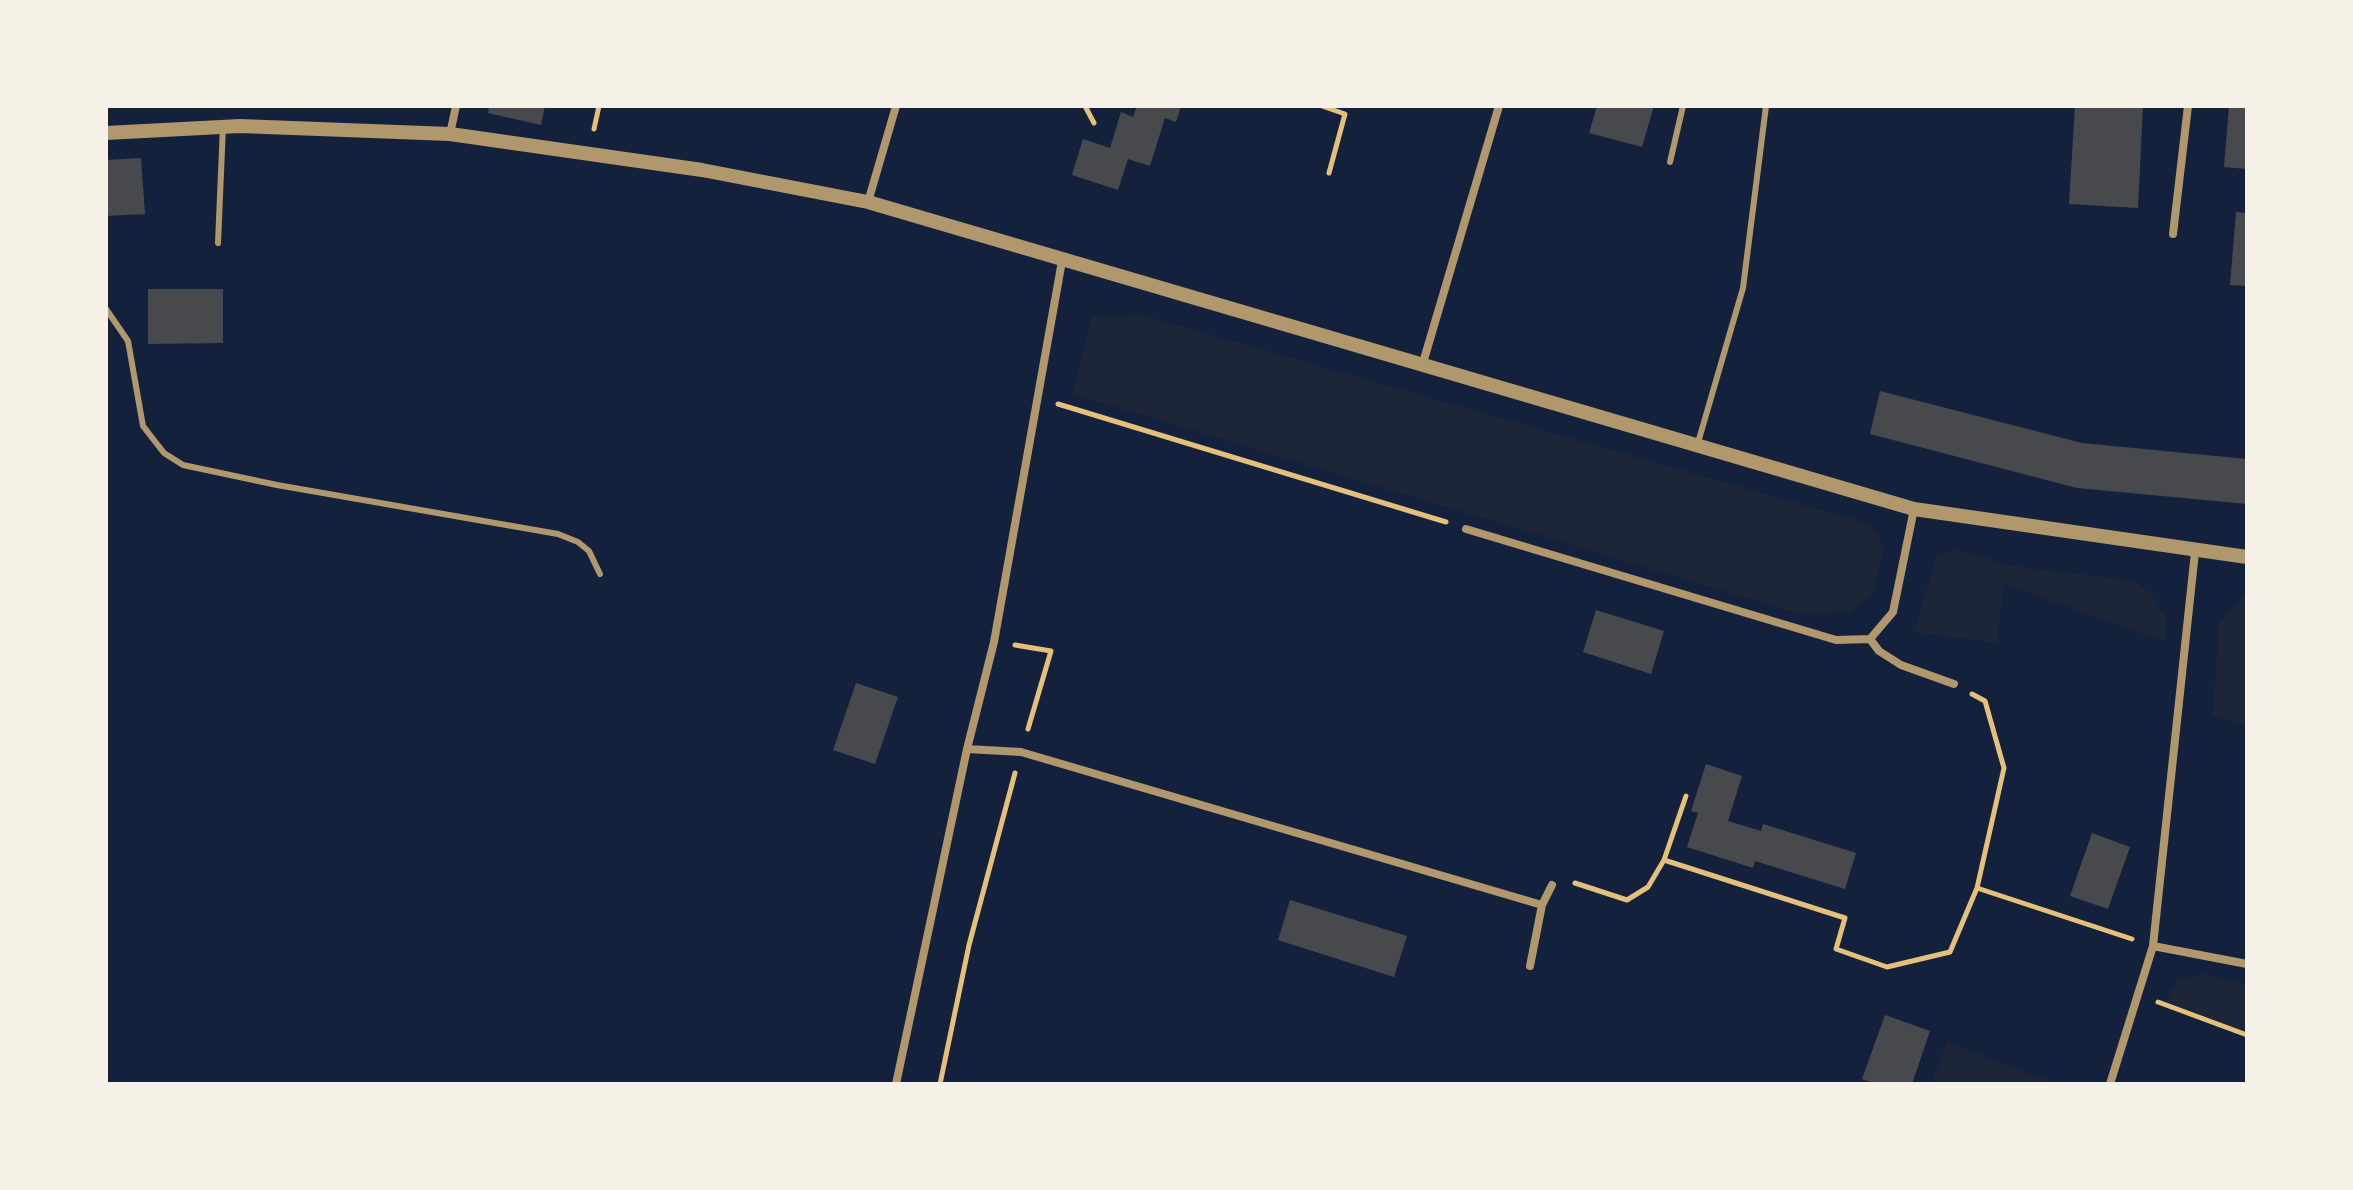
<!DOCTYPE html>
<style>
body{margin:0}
#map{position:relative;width:2353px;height:1190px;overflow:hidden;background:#14213d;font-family:"Alegreya Sans",sans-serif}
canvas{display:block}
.frame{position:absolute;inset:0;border:108px solid #f6f1e7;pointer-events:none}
</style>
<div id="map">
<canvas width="2353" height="1190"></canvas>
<div class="frame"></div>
</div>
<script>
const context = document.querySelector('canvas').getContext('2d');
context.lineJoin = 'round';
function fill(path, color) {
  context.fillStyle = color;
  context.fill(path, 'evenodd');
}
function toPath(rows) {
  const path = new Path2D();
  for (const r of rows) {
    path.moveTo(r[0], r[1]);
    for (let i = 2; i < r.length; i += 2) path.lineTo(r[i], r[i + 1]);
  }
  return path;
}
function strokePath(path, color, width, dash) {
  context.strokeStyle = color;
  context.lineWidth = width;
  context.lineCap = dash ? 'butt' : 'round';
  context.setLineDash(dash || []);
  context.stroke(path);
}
fill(toPath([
 [1142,315,1870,524,1885,549,1870,598,1848,612,1797,613,1073,394,1092,317],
 [1960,550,2012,566,2135,581,2152,595,2165,617,2165,642,2004,584,1997,643,1914,632,1937,555],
 [2247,591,2247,727,2213,715,2219,623],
 [2202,974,2247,985,2247,1034,2164,1004,2178,979],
 [1947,1042,2057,1084,1931,1084]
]), '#1d2539');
fill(toPath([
 [489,106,545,106,541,125,488,113],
 [1137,106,1181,106,1176,122,1165,118,1150,166,1128,159,1118,190,1072,175,1083,139,1110,148,1121,112,1133,117],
 [1597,106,1654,106,1642,147,1589,133],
 [2075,106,2143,106,2138,208,2069,204],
 [2229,106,2247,106,2247,169,2224,167],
 [141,158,145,214,106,216,106,160],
 [2236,212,2247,213,2247,286,2230,285],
 [148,289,223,289,223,343,148,344],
 [1880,391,2082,443,2247,459,2247,504,2077,488,1870,434],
 [1596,610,1664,631,1651,674,1583,652],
 [856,683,898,697,875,764,833,750],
 [1706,764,1742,776,1728,821,1761,831,1763,824,1856,853,1845,889,1755,861,1753,868,1687,847,1698,813,1691,811],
 [2092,833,2130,847,2108,909,2070,896],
 [1290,900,1407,936,1394,977,1278,940],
 [1885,1015,1930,1031,1912,1084,1875,1084,1862,1079]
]), '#48494c');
strokePath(toPath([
 [1085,106,1094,123],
 [1322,106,1345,114,1329,173],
 [594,129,599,106],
 [1058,404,1446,522],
 [1015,645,1051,651,1028,729],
 [1664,860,1686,796],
 [1575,883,1627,900,1648,887,1664,860,1845,918,1836,949,1887,967,1950,952,1977,888,2004,768,1985,701,1972,694],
 [1977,888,2132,939],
 [2158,1002,2247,1035],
 [940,1084,969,945,1015,773]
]), '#e5c07b', 5);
strokePath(toPath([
 [1670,162,1683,106],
 [218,243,223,126],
 [106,309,128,341,143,426,164,453,183,465,277,485,558,534,578,542,589,551,600,574],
 [1697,446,1743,288,1766,106]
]), '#b1986c', 6);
strokePath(toPath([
 [450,134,456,106],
 [868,202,896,106],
 [2173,234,2188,106],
 [1422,366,1499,106],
 [1466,529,1836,640,1870,639,1893,612,1914,509],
 [1870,639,1879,651,1901,665,1954,684],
 [967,749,1021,752,1542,905],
 [2153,946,2247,964],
 [1530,966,1542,905,1552,885],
 [896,1084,967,749,994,642,1062,261],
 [2110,1084,2153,946,2195,552]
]), '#b1986c', 8);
strokePath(toPath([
 [106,133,240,126,450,134,702,170,868,202,1914,509,2247,557]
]), '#b1986c', 14);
</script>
